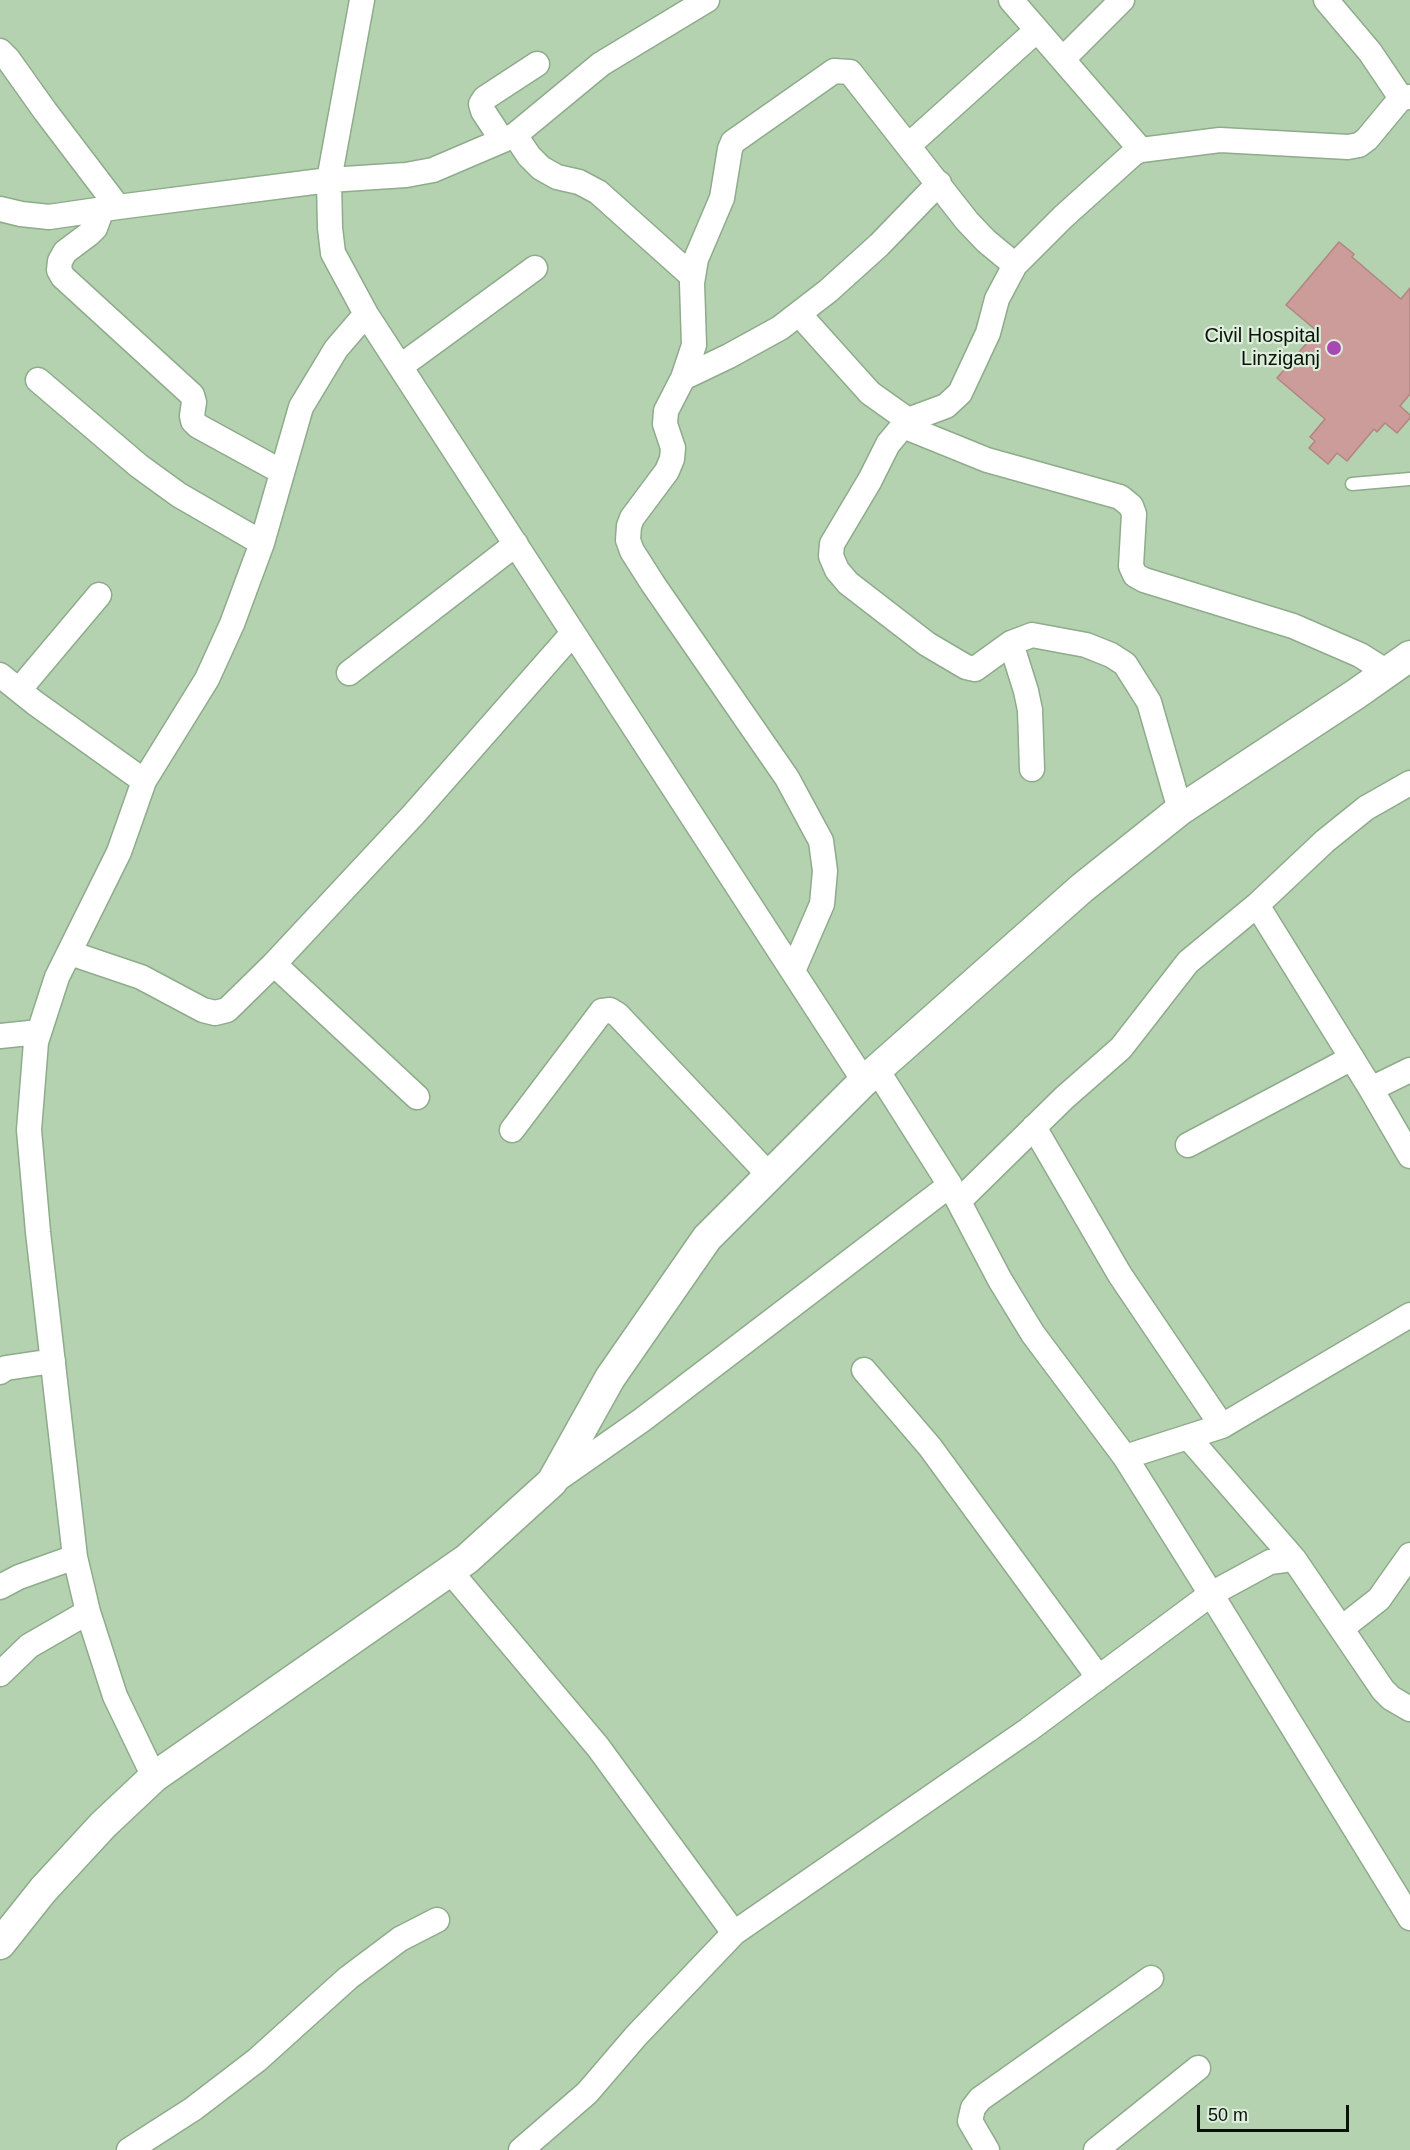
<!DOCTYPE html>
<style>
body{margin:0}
#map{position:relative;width:1410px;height:2150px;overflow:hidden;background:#b4d2b0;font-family:Helvetica,sans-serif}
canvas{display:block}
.scale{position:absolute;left:1197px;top:2105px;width:152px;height:27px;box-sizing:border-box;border:3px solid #081207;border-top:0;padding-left:8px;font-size:18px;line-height:21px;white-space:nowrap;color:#081207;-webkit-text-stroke:4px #deeedd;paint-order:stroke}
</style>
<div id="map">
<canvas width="1410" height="2150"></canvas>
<div class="scale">50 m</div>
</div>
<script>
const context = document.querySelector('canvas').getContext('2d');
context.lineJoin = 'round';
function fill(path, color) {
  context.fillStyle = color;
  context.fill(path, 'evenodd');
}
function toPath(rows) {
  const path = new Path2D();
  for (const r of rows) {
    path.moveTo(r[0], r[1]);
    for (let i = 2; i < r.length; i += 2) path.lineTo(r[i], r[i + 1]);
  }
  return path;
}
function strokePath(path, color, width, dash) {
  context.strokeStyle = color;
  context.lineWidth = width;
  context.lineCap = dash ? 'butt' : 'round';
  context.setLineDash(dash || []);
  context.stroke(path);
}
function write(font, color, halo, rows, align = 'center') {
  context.font = font + ' Helvetica,sans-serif';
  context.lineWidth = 4.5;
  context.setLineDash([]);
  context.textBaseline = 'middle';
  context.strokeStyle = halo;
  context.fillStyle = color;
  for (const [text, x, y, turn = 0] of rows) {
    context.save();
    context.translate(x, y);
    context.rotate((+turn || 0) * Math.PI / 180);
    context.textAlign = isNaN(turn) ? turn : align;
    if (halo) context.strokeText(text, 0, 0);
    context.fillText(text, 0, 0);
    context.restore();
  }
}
const building = toPath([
 [1339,242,1354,254,1352,257,1401,299,1410,288,1410,394,1400,406,1410,415,1410,418,1397,433,1385,423,1377,432,1374,429,1347,461,1337,453,1328,464,1309,448,1315,441,1310,437,1325,419,1277,378,1317,331,1286,305,1339,242]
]);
fill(building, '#cb9c9a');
strokePath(building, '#b28582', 1.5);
const service = toPath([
 [1352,484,1410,479]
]);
const minor = toPath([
 [362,0,329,180,330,228,333,253,366,314,864,1081],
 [1011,0,1141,150,1134,153,1063,217,1015,265,997,299,988,333,960,393,946,406,908,420,888,444,870,480,832,544,831,556,837,570,848,583,927,644,966,667,975,669,1011,643,1032,635,1086,645,1111,655,1125,664,1149,702,1180,810],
 [1326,0,1370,52,1401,98,1410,97],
 [0,51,8,59,45,111,118,207],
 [1063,59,1122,0],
 [515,135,529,156,541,168,557,177,579,182,598,192,693,277],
 [502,140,483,111,481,104,485,98,537,64],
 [909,145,1037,30],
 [1141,150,1220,140,1348,147,1359,145,1367,139,1401,98],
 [0,209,21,214,49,217,118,207,329,180,406,175,433,170,515,135,601,64,707,0],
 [102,209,95,228,89,234,65,252,60,261,59,270,63,277,192,395,194,402,192,416,193,421,198,426,282,472],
 [799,314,870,393,908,420],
 [401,366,535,268],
 [683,378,729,356,780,328,828,291,879,245,939,183],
 [38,380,139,466,179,495,262,543],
 [903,426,987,460,1120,497,1131,506,1134,514,1131,566,1135,575,1144,580,1293,626,1360,655,1387,672],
 [1011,643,1026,691,1030,710,1032,769],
 [349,673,516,544],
 [0,675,35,703,144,781],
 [19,690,99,595],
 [1257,905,1371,1089,1410,1156],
 [70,953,141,977,203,1010,215,1013,227,1010,274,964],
 [793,971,822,904,825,871,821,841,787,778,653,584,632,551,628,540,629,526,632,518,667,471,672,459,673,448,665,424,666,411,683,378,694,345,692,283,696,259,722,198,730,149,733,142,834,71,850,72,967,221,986,241,1015,265],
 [0,1036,39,1032],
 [877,1070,950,1185,1000,1280,1033,1334,1125,1457,1211,1594,1410,1918],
 [1371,1089,1410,1070],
 [417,1097,274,964,413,815,573,633],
 [1034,1127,1120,1275,1222,1426],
 [512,1130,602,1011,610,1010,618,1015,770,1176],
 [1188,1145,1352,1058],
 [959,1201,1064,1098,1121,1048,1188,962,1257,905,1325,841,1366,808,1410,783],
 [864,1370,930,1447,1091,1667,1097,1679],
 [0,1372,6,1368,53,1361],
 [1188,1437,1294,1559,1383,1690,1391,1698,1410,1709],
 [1125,1457,1222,1426,1410,1315],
 [552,1483,642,1420,950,1185],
 [450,1571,598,1747,734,1933],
 [0,1587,19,1577,75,1557],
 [1342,1628,1379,1599,1410,1555],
 [0,1674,29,1646,88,1612],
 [154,1777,115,1696,88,1612,75,1557,38,1232,29,1130,36,1042,57,977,119,852,144,781,207,679,232,624,262,543,301,407,336,349,366,314],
 [129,2150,193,2109,257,2060,348,1978,400,1939,437,1920],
 [521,2150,587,2093,636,2036,734,1933,1028,1730,1211,1594,1270,1562,1285,1560],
 [987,2150,970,2121,973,2108,980,2099,1151,1978],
 [1096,2150,1198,2068]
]);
const tertiary = toPath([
 [0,1944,43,1890,103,1825,154,1777,467,1559,552,1482,610,1378,707,1238,864,1081,1082,888,1180,810,1356,694,1410,656]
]);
strokePath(service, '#8eab8b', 15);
strokePath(minor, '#8eab8b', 27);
strokePath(tertiary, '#8eab8b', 33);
strokePath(service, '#fff', 12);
strokePath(minor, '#fff', 24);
strokePath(tertiary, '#fff', 30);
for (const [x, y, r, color] of [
 [1334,348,8,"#a649b3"]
]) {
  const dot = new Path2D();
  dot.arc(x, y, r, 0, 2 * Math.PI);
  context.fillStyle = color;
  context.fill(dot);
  strokePath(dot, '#deeedd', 2);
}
write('20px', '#081207', '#deeedd', [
 ["Civil Hospital",1320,336],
 ["Linziganj",1320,359]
], 'right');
</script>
